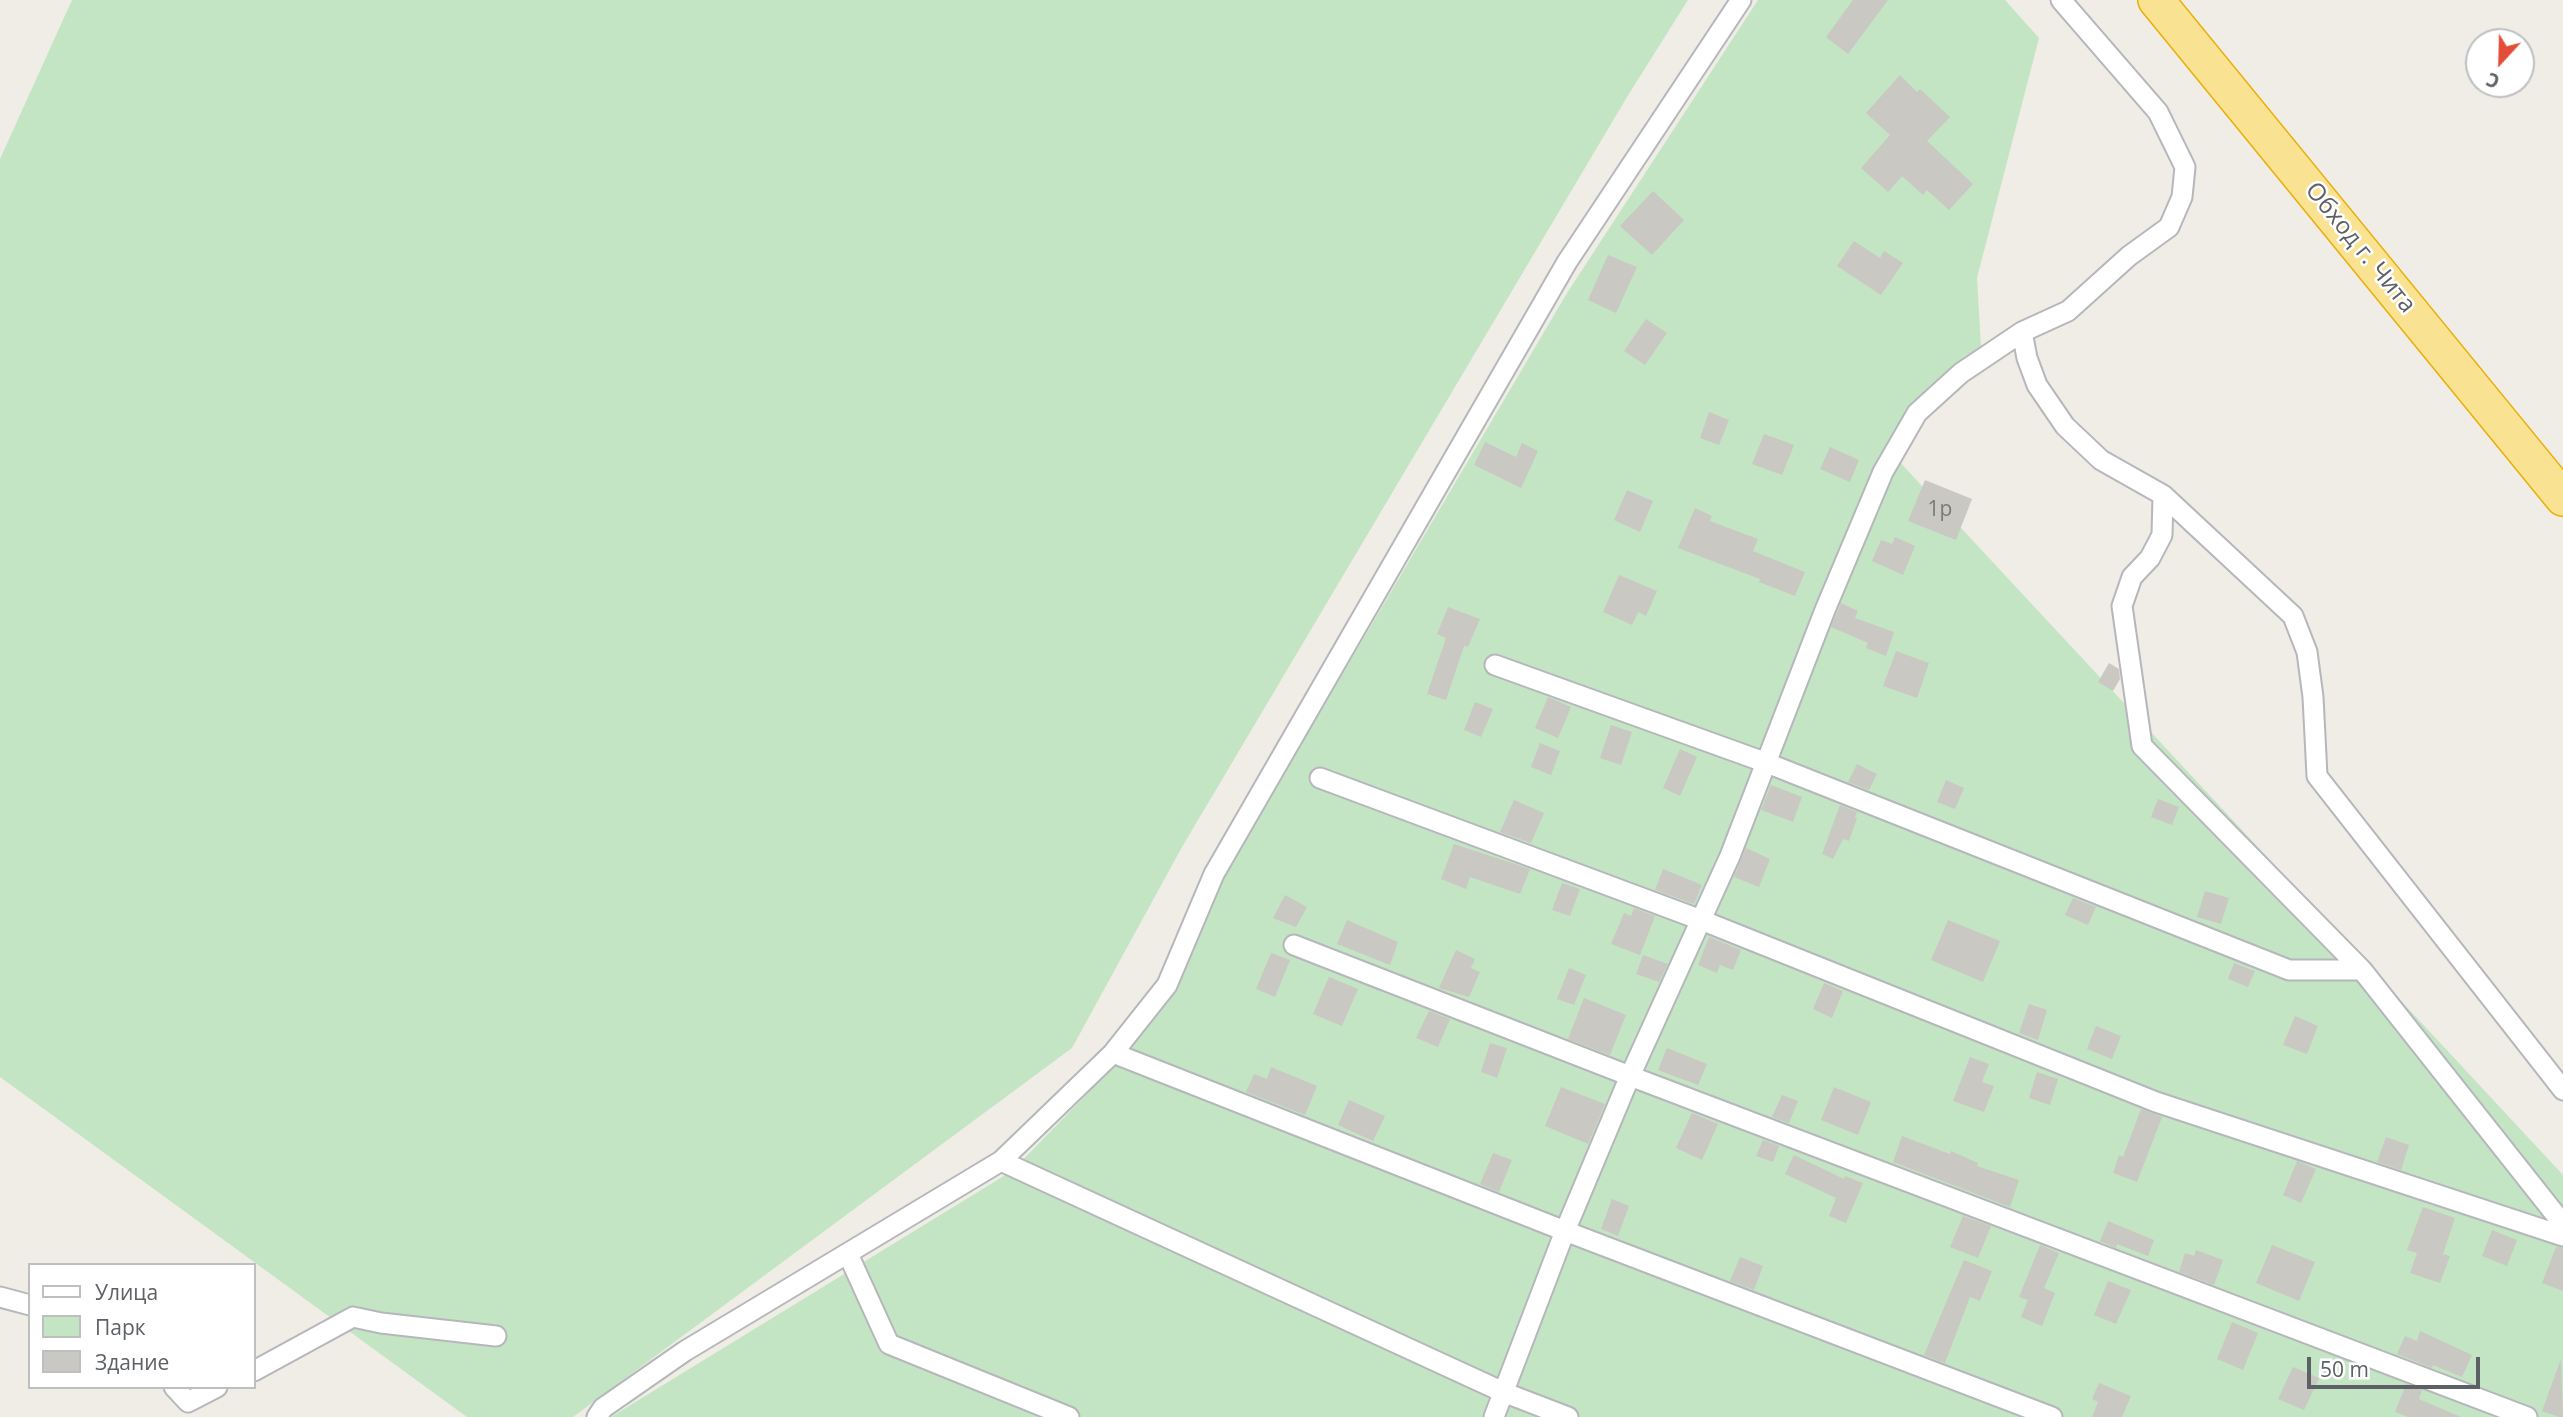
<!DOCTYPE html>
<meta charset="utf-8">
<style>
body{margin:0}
#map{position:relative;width:2563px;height:1417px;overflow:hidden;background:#efede5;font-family:"Open Sans",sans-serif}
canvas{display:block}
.legend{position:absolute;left:28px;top:1263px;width:228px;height:126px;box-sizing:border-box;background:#fff;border:2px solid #bebfc1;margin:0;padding:9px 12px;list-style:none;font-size:21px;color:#5d6065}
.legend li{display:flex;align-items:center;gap:14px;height:35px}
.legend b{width:35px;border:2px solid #bebfc1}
.north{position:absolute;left:2465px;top:28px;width:70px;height:70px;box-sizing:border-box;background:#fff;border:2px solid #bebfc1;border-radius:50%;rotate:202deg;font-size:19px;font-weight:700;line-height:28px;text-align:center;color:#5d6065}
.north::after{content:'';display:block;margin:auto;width:24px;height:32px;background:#e34c37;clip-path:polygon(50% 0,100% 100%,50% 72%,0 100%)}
.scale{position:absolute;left:2307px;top:1357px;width:173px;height:32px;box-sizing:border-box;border:4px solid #5d6065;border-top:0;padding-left:9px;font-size:21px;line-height:24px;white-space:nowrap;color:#5d6065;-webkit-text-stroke:5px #fff;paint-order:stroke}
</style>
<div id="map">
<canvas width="2563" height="1417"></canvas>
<ul class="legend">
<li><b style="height:9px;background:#fff"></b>Улица</li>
<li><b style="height:19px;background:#c3e5c4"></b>Парк</li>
<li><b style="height:19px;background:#cac8c2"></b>Здание</li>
</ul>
<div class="north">С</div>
<div class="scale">50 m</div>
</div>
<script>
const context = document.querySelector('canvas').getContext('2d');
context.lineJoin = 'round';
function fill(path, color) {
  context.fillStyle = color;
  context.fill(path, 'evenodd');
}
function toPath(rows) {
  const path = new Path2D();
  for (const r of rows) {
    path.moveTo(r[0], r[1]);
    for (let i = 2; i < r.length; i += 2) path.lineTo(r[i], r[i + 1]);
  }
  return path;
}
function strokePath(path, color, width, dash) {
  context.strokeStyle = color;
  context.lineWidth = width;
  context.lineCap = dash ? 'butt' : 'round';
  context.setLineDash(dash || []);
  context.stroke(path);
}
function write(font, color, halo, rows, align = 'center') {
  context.font = font + ' "Open Sans",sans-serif';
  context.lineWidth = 5;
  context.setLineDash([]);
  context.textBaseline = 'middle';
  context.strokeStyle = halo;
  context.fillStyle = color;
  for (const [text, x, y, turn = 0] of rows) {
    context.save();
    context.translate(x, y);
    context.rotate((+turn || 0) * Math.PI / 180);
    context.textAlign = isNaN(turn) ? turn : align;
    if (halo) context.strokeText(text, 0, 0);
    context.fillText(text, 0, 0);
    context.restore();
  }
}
fill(toPath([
 [72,0,1688,0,1627,97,1182,847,1072,1048,573,1417,467,1417,0,1077,0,159],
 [1758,0,2005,0,2039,38,1977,278,1981,347,1895,457,2563,1175,2563,1417,611,1417,1012,1171,1087,1094,1176,987,1220,882,1567,293]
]), '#c3e5c4');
fill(toPath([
 [1853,0,1888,0,1848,54,1826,37],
 [1900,75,1917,92,1920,89,1950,117,1927,141,1973,184,1949,210,1927,190,1923,195,1902,176,1888,192,1861,168,1890,135,1866,113],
 [1653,191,1684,220,1652,255,1620,226],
 [1854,241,1880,258,1884,251,1903,263,1881,295,1837,266],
 [1608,255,1637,267,1616,313,1588,300],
 [1646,319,1667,333,1645,365,1624,351],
 [1709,412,1729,420,1719,445,1700,438],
 [1764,434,1794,445,1782,475,1752,464],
 [1485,442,1516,457,1522,443,1538,451,1521,488,1474,465],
 [1830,447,1859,460,1850,482,1820,469],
 [1925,480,1972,499,1956,540,1908,521],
 [1627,490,1653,501,1640,532,1614,520],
 [1695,508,1712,516,1710,521,1758,539,1753,551,1805,572,1795,596,1759,582,1760,579,1678,548],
 [1895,537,1915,546,1903,575,1872,561,1881,540,1892,544],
 [1619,575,1657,591,1646,616,1638,612,1632,625,1603,612],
 [1841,603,1858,611,1855,618,1894,632,1886,656,1866,648,1868,643,1831,627],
 [1448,607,1480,619,1468,647,1464,646,1446,700,1427,694,1446,638,1437,634],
 [1896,651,1929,663,1917,698,1883,686],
 [2109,663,2119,669,2120,679,2113,691,2098,682],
 [1548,697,1571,707,1558,738,1535,728],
 [1475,702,1493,709,1481,737,1464,730],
 [1611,725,1632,732,1621,765,1600,758],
 [1540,743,1560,751,1551,775,1531,767],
 [1680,749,1697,757,1680,796,1663,788],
 [1857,764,1877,774,1869,790,1848,782],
 [1946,780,1964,788,1955,809,1937,802],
 [1771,785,1802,797,1793,822,1761,810],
 [2158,799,2179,807,2172,825,2151,817],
 [1514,800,1544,813,1531,843,1500,832],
 [1840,805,1857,812,1855,817,1857,818,1849,841,1843,839,1833,859,1822,854],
 [1454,844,1530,869,1520,894,1470,877,1466,889,1441,879],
 [1746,848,1770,859,1759,887,1734,877],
 [1663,869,1702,885,1694,904,1655,890],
 [1562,883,1580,889,1570,916,1552,910],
 [2205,891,2229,898,2221,924,2197,917],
 [1285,895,1307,907,1296,927,1273,918],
 [2073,898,2096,907,2088,925,2065,915],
 [1634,908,1655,916,1640,955,1611,944,1624,913,1631,916],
 [1347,920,1398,942,1390,965,1337,944],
 [1948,920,2000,941,1983,982,1931,960],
 [1709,937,1741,950,1733,970,1720,965,1717,973,1698,965],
 [1456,950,1475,959,1471,968,1480,972,1469,997,1439,988],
 [1271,953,1290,960,1275,997,1256,989],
 [1643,955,1668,964,1659,982,1636,974],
 [2234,963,2255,971,2248,987,2228,979],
 [1569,968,1586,975,1574,1005,1557,999],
 [1329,977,1358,989,1342,1026,1313,1014],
 [1824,983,1843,991,1832,1018,1813,1009],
 [1584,998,1626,1015,1610,1055,1568,1039],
 [2029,1004,2047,1010,2038,1040,2019,1033],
 [1429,1011,1450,1019,1438,1047,1416,1038],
 [2295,1016,2318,1026,2307,1054,2283,1045],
 [2096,1026,2121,1036,2112,1059,2087,1049],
 [1490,1043,1507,1048,1497,1078,1481,1072],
 [1667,1048,1707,1064,1698,1085,1658,1070],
 [1970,1057,1989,1064,1982,1082,1994,1086,1984,1112,1953,1101],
 [1271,1067,1317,1086,1305,1115,1246,1092,1254,1074,1267,1079],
 [2037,1072,2058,1079,2050,1105,2029,1098],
 [1561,1087,1605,1104,1588,1144,1545,1126],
 [1834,1087,1871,1102,1858,1135,1821,1120],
 [1782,1095,1798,1101,1789,1123,1772,1117],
 [1349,1100,1385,1116,1373,1141,1338,1125],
 [2141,1109,2162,1117,2137,1182,2113,1173,2119,1155,2123,1157],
 [1692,1113,1718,1124,1702,1160,1676,1148],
 [1902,1136,1950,1154,1951,1151,1978,1163,1977,1166,2019,1180,2010,1207,1893,1162],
 [2386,1137,2409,1145,2401,1170,2377,1162],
 [1763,1140,1779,1146,1773,1162,1756,1156],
 [1493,1153,1512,1160,1499,1192,1480,1184],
 [1794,1155,1844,1179,1845,1176,1863,1183,1846,1223,1829,1216,1836,1198,1785,1174],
 [2297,1161,2316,1169,2301,1203,2283,1195],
 [1612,1199,1629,1206,1618,1236,1601,1229],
 [2423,1207,2455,1218,2443,1254,2450,1256,2440,1283,2410,1273,2417,1253,2407,1250],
 [1963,1216,1991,1226,1978,1258,1950,1247],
 [2108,1221,2154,1240,2148,1256,2117,1244,2116,1248,2100,1241],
 [2492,1230,2517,1240,2507,1266,2482,1256],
 [2040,1245,2059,1253,2044,1288,2055,1293,2042,1326,2021,1317,2028,1300,2019,1297],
 [2272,1245,2315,1262,2299,1301,2256,1283],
 [2556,1247,2563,1248,2563,1291,2542,1283],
 [2196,1250,2223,1260,2214,1285,2179,1272,2185,1253,2194,1256],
 [1740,1257,1763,1266,1754,1290,1730,1281],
 [1964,1260,1992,1271,1980,1301,1970,1297,1945,1363,1924,1355],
 [2108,1281,2131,1290,2116,1324,2094,1315],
 [2232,1322,2258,1333,2243,1370,2217,1359],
 [2420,1331,2472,1355,2462,1377,2433,1365,2432,1368,2397,1354,2405,1336,2417,1341],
 [2561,1359,2563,1417,2559,1417,2542,1411],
 [2293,1367,2319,1378,2304,1410,2278,1399],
 [2099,1383,2131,1396,2122,1417,2092,1417,2098,1402,2092,1399],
 [2406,1384,2422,1390,2419,1399,2461,1417,2408,1417,2395,1412]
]), '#cac8c2');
const street = toPath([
 [2022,332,2027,358,2037,385,2065,426,2101,460,2163,495,2162,535,2150,558,2132,577,2122,606,2142,746,2362,970,2563,1224],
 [2163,495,2293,616,2307,652,2313,697,2317,776,2563,1090],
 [1495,665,1767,763,2289,970,2362,970],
 [1320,778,1701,920,2156,1102,2563,1236],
 [1294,945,1630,1076,2527,1417],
 [1113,1053,1565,1231,2052,1417],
 [1001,1161,1503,1392,1568,1417],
 [848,1254,889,1344,1069,1417],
 [0,1297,30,1305],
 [254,1371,353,1317,381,1323,496,1336],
 [174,1387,188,1402,217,1387],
 [597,1417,603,1408,685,1351,1001,1161,1113,1053,1167,985,1214,874,1567,262,1741,0],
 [1494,1417,1565,1231,1630,1076,1730,856,1825,610,1883,472,1917,413,1961,373,2022,332,2068,311,2129,256,2169,227,2182,197,2185,167,2158,112,2061,0]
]);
const highway = toPath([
 [2156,0,2563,498]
]);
strokePath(street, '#b5b7bb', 23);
strokePath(highway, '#ebae09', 38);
strokePath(street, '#fff', 19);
strokePath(highway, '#f9e392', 35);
write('21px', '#787a7c', null, [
 ["1р",1940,510]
]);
write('24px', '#5d6065', '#fff', [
 ["Обход г. Чита",2360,248,51]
]);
</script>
